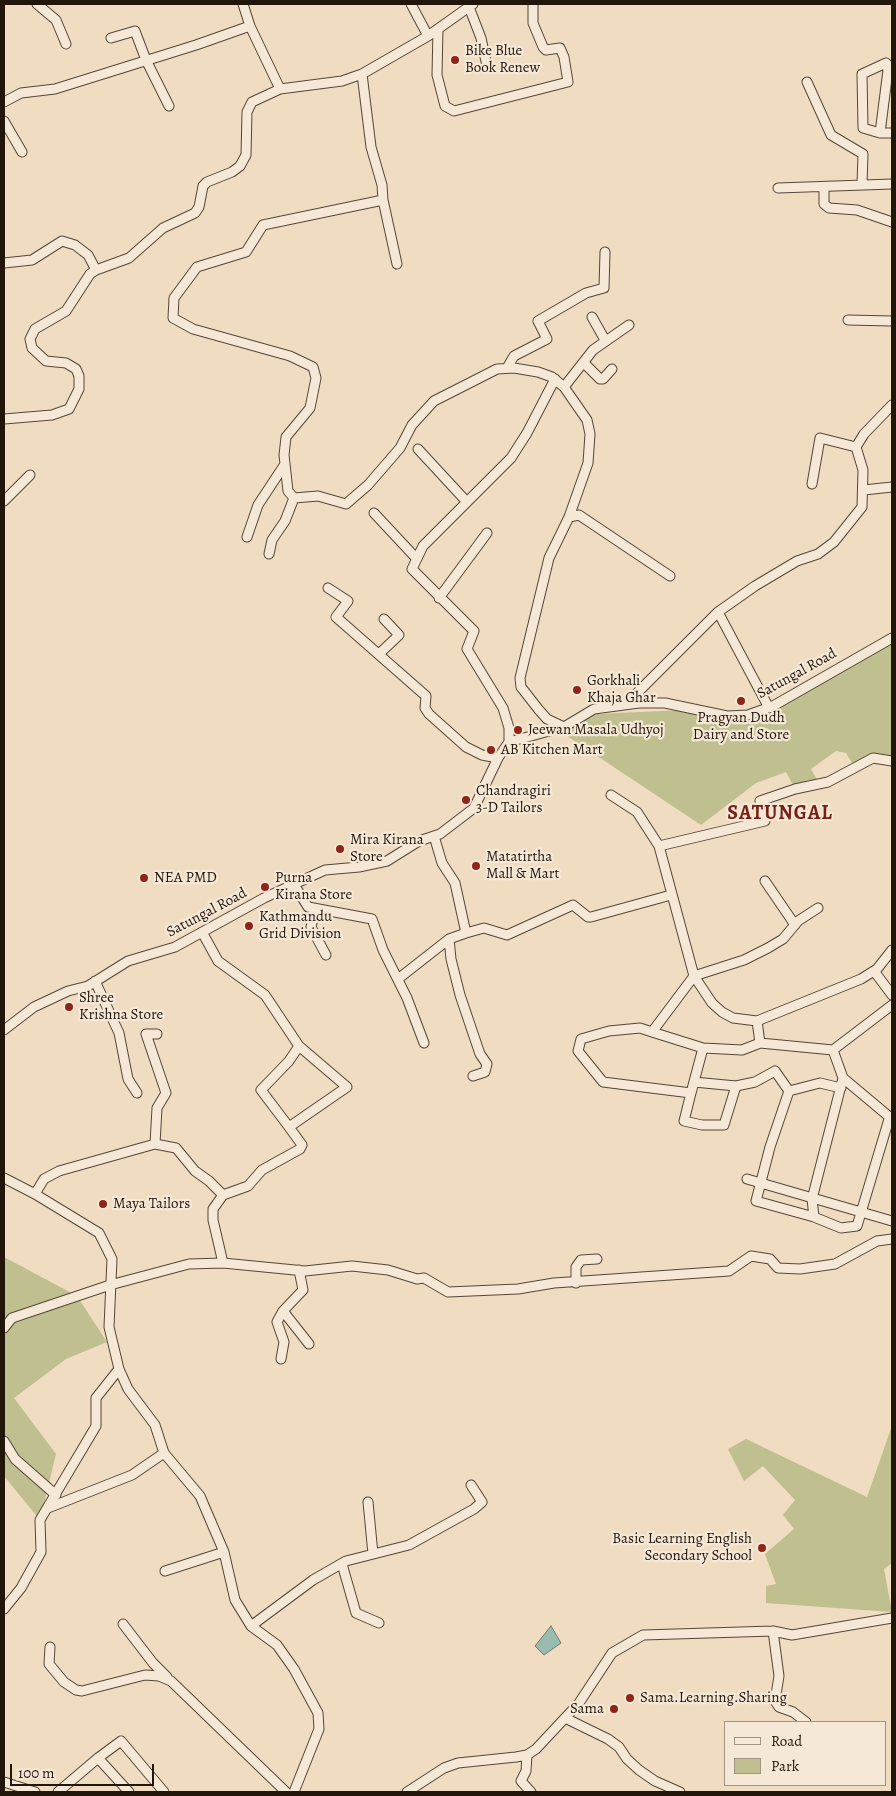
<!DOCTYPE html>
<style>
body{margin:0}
#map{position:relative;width:896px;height:1796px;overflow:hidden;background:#efdcc1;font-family:Alegreya,serif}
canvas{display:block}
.frame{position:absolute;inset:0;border:5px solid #22150a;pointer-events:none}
.legend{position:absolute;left:724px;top:1721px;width:162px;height:65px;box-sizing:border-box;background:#f5e8d7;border:1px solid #a19485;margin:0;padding:6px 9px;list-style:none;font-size:15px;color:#22150a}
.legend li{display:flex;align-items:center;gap:10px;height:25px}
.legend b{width:25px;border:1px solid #a19485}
.scale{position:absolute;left:10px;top:1764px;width:144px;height:22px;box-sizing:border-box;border:2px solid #22150a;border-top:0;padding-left:6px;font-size:15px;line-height:18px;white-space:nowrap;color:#22150a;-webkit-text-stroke:4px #f5e8d7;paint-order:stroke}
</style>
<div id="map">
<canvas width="896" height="1796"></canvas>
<div class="frame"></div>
<ul class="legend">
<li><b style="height:6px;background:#f5e8d7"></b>Road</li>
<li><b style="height:14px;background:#bfbf8f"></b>Park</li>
</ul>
<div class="scale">100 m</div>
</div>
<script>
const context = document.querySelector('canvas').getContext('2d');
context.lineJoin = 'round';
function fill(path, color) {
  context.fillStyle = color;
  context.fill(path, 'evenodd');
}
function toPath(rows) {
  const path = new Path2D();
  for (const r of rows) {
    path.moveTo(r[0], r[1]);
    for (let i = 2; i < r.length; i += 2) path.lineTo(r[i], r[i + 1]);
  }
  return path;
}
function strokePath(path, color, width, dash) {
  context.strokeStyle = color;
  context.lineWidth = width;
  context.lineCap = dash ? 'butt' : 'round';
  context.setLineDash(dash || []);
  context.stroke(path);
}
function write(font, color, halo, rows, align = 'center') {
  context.font = font + ' Alegreya,serif';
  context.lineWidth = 4.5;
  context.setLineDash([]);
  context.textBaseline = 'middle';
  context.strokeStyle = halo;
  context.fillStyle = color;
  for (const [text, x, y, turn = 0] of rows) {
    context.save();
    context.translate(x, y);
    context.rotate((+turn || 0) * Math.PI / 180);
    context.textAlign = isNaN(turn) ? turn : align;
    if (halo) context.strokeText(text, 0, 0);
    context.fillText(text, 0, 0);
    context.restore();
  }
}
fill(toPath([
 [892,640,892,756,881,756,852,763,846,753,836,751,811,769,818,781,793,785,786,772,756,783,701,825,558,730,596,714,684,710,749,721,765,714],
 [4,1257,77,1296,107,1342,66,1359,14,1398,56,1454,40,1520,4,1476],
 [892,1426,892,1563,884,1569,892,1612,766,1603,766,1586,776,1584,765,1554,794,1529,783,1515,795,1500,763,1466,744,1481,728,1449,746,1439,867,1497]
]), '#bfbf8f');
const water = toPath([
 [551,1626,561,1643,544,1655,535,1646,551,1626]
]);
fill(water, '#9abcb0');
strokePath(water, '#6a796e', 1);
const street = toPath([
 [37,4,56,20,66,44],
 [243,4,250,26],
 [411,4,428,36],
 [469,7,481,38,487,66],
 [438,29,437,75,445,106,454,111,568,82,564,57,560,48,546,50,543,47,533,23,533,4],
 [111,38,135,31,146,60,169,106],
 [892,69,886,63,862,74,863,128,880,133,892,133],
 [362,74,428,36,473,4],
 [807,82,831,135,863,154,862,185],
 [4,102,21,93,55,89,196,45,250,26,280,89],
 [4,121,22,152],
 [880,133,888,70,886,63],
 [778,188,892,184],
 [824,188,824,204,829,208,857,210,892,222],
 [383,200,397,264],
 [4,263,32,260,62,241,75,245,88,255,96,270,129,258,163,228,195,213,199,207,203,186,207,182,232,172,240,166,246,155,247,112,252,102,280,89,342,81,362,74,371,147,382,185,383,200,263,225,246,252,197,267,174,298,173,318,193,329,290,356,313,367,316,378,310,408,286,437,284,455,288,491,294,498,318,496,346,504,368,485,400,448,412,425,434,401,497,369,514,368,538,372,552,377,564,387,587,420,590,434,588,463,569,517,549,558,520,678,521,687,539,710,547,719,564,727],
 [592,317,605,340],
 [848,320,892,321],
 [584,363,600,379,603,379,612,369],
 [507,368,514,356,547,339,538,321,586,293,604,288,605,252],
 [564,387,593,350,629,325],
 [4,419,52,415,69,409,79,389,79,376,76,369,66,363,46,361,32,348,30,339,35,329,66,311,90,274,96,270],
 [418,449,466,501],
 [812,484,820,438,856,447],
 [864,490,892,487],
 [4,501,30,475],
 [374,513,416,558],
 [569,517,579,515,670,576],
 [247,537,258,505,285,464],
 [269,554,272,540,285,521,294,498],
 [328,588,348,601,336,617,426,696,425,708,429,714,466,747,482,755,498,758],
 [439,598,487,533],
 [718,612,769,708],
 [379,654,399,635,384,619],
 [639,703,638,692,718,612,755,586,797,561,818,554,834,542,862,507,863,470,856,447,864,434,892,405],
 [509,742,509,728,503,708,467,649,474,631,412,569,423,546,511,458,527,433,555,379],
 [611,795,637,812,659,846,694,976,712,1003,722,1012,733,1018,757,1021,861,979,877,969,892,950],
 [434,836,442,863,455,883,466,933,484,928,507,935,573,905,588,917,591,917,671,895],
 [659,846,765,821,760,801,795,789,828,782,873,758,892,761],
 [765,881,795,925],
 [295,886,308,907,372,919,383,950,407,998,424,1043],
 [319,909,313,919,311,927,326,955],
 [202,932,218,961,265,995,299,1046,347,1087,289,1127,302,1145,300,1149,262,1170,248,1186,223,1195,213,1209,213,1220,223,1263],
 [449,939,451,959,460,995,480,1054,487,1064,485,1072,473,1076],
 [874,971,892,995],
 [398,979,449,939,466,933],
 [95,981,119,1033,128,1079,137,1093],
 [757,1021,760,1043,833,1050,843,1078,812,1199,814,1217],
 [4,1030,34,1007,68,991,88,986,128,961,175,947,264,898,325,870,359,867,387,861,419,841,440,834,474,808,498,758,509,742,564,727,594,709,639,703,665,703,727,716,748,715,773,706,892,638],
 [652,1032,703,1048,742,1050,760,1043],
 [703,1048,691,1093,603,1082,578,1051,581,1039,609,1031,640,1028,652,1032,694,976,744,960,768,948,783,939,798,921,818,908],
 [833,1050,892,1005],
 [843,1078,892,1119],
 [694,1082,736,1086,755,1082,775,1071,789,1091,820,1083,841,1088],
 [789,1091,770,1147,756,1201,814,1217,841,1228,857,1226,889,1119],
 [691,1093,684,1121,702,1125,724,1125,736,1086],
 [289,1127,261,1090,289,1061,299,1046],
 [155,1144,157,1108,166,1093,146,1034,157,1034],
 [4,1178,35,1194,99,1233,112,1259,109,1327,119,1369,128,1389,155,1425,164,1453,200,1496,224,1552,235,1600,251,1626,277,1645,294,1669,318,1713,319,1729,294,1792],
 [747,1179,892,1221],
 [35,1194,44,1179,59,1171,155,1144,176,1148,195,1171,209,1181,223,1195],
 [576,1283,576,1267,581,1260,597,1259],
 [283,1311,309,1344],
 [4,1328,12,1318,110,1285,189,1264,223,1263,305,1271,352,1266,388,1270,417,1279,424,1278,448,1292,518,1289,554,1283,729,1271,751,1256,770,1259,778,1268,800,1269,835,1264,877,1241,892,1239],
 [281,1359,284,1342,277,1322,283,1311,303,1290,299,1270],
 [4,1441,15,1459,56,1495],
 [368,1502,373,1554],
 [48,1508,132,1475,164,1453],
 [342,1564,356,1613,379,1623],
 [165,1571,224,1552],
 [4,1609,21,1588,41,1552,40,1520,96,1426,96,1398,119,1369],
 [123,1624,153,1663,167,1677],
 [251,1626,313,1580,346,1561,409,1545,474,1509,482,1502,471,1485],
 [773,1631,779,1676,775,1701,779,1707,793,1712,806,1722],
 [50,1647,49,1664,64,1682,76,1690,82,1691,145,1675,159,1676,171,1681,286,1792],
 [565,1718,608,1739,619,1747,627,1759,639,1770,655,1781,680,1792],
 [527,1755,526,1771,521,1781,531,1792],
 [98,1758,121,1741,164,1792],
 [4,1782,35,1792],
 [58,1792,98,1758,129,1792],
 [407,1792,444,1768,458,1763,516,1757,527,1755,536,1749,579,1703,612,1653,643,1635,773,1631,792,1635,892,1618]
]);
strokePath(street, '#554738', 11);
strokePath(street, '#f5e8d7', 9);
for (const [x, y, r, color] of [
 [455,60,5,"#8f2418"],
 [577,690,5,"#8f2418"],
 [741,701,5,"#8f2418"],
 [518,730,5,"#8f2418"],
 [491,750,5,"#8f2418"],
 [466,800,5,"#8f2418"],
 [340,849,5,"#8f2418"],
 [476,866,5,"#8f2418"],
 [144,878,5,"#8f2418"],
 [265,887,5,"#8f2418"],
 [249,926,5,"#8f2418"],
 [69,1007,5,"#8f2418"],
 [103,1204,5,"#8f2418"],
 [762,1548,5,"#8f2418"],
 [630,1698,5,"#8f2418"],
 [614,1709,5,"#8f2418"]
]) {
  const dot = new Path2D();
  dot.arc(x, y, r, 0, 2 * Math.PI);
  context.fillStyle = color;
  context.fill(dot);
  strokePath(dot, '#f5e8d7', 2);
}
write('15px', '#22150a', '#f5e8d7', [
 ["Bike Blue",465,51],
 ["Book Renew",465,68],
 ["Gorkhali",587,681],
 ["Khaja Ghar",587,698],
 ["Pragyan Dudh",741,718,"center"],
 ["Dairy and Store",741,735,"center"],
 ["Jeewan Masala Udhyoj",528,730],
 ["AB Kitchen Mart",501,750],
 ["Chandragiri",476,791],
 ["3-D Tailors",476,808],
 ["Mira Kirana",350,840],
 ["Store",350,857],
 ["Matatirtha",486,857],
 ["Mall & Mart",486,874],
 ["NEA PMD",154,878],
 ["Purna",275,878],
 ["Kirana Store",275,895],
 ["Kathmandu",259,917],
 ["Grid Division",259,934],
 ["Shree",79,998],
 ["Krishna Store",79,1015],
 ["Maya Tailors",113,1204],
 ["Basic Learning English",752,1539,"right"],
 ["Secondary School",752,1556,"right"],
 ["Sama.Learning.Sharing",640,1698],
 ["Sama",604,1709,"right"]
], 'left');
write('15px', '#22150a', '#f5e8d7', [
 ["Satungal Road",797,674,-29],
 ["Satungal Road",207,913,-28]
]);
context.letterSpacing = '1px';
write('bold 20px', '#7a1f14', '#f5e8d7', [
 ["SATUNGAL",780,814]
]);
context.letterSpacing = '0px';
</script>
